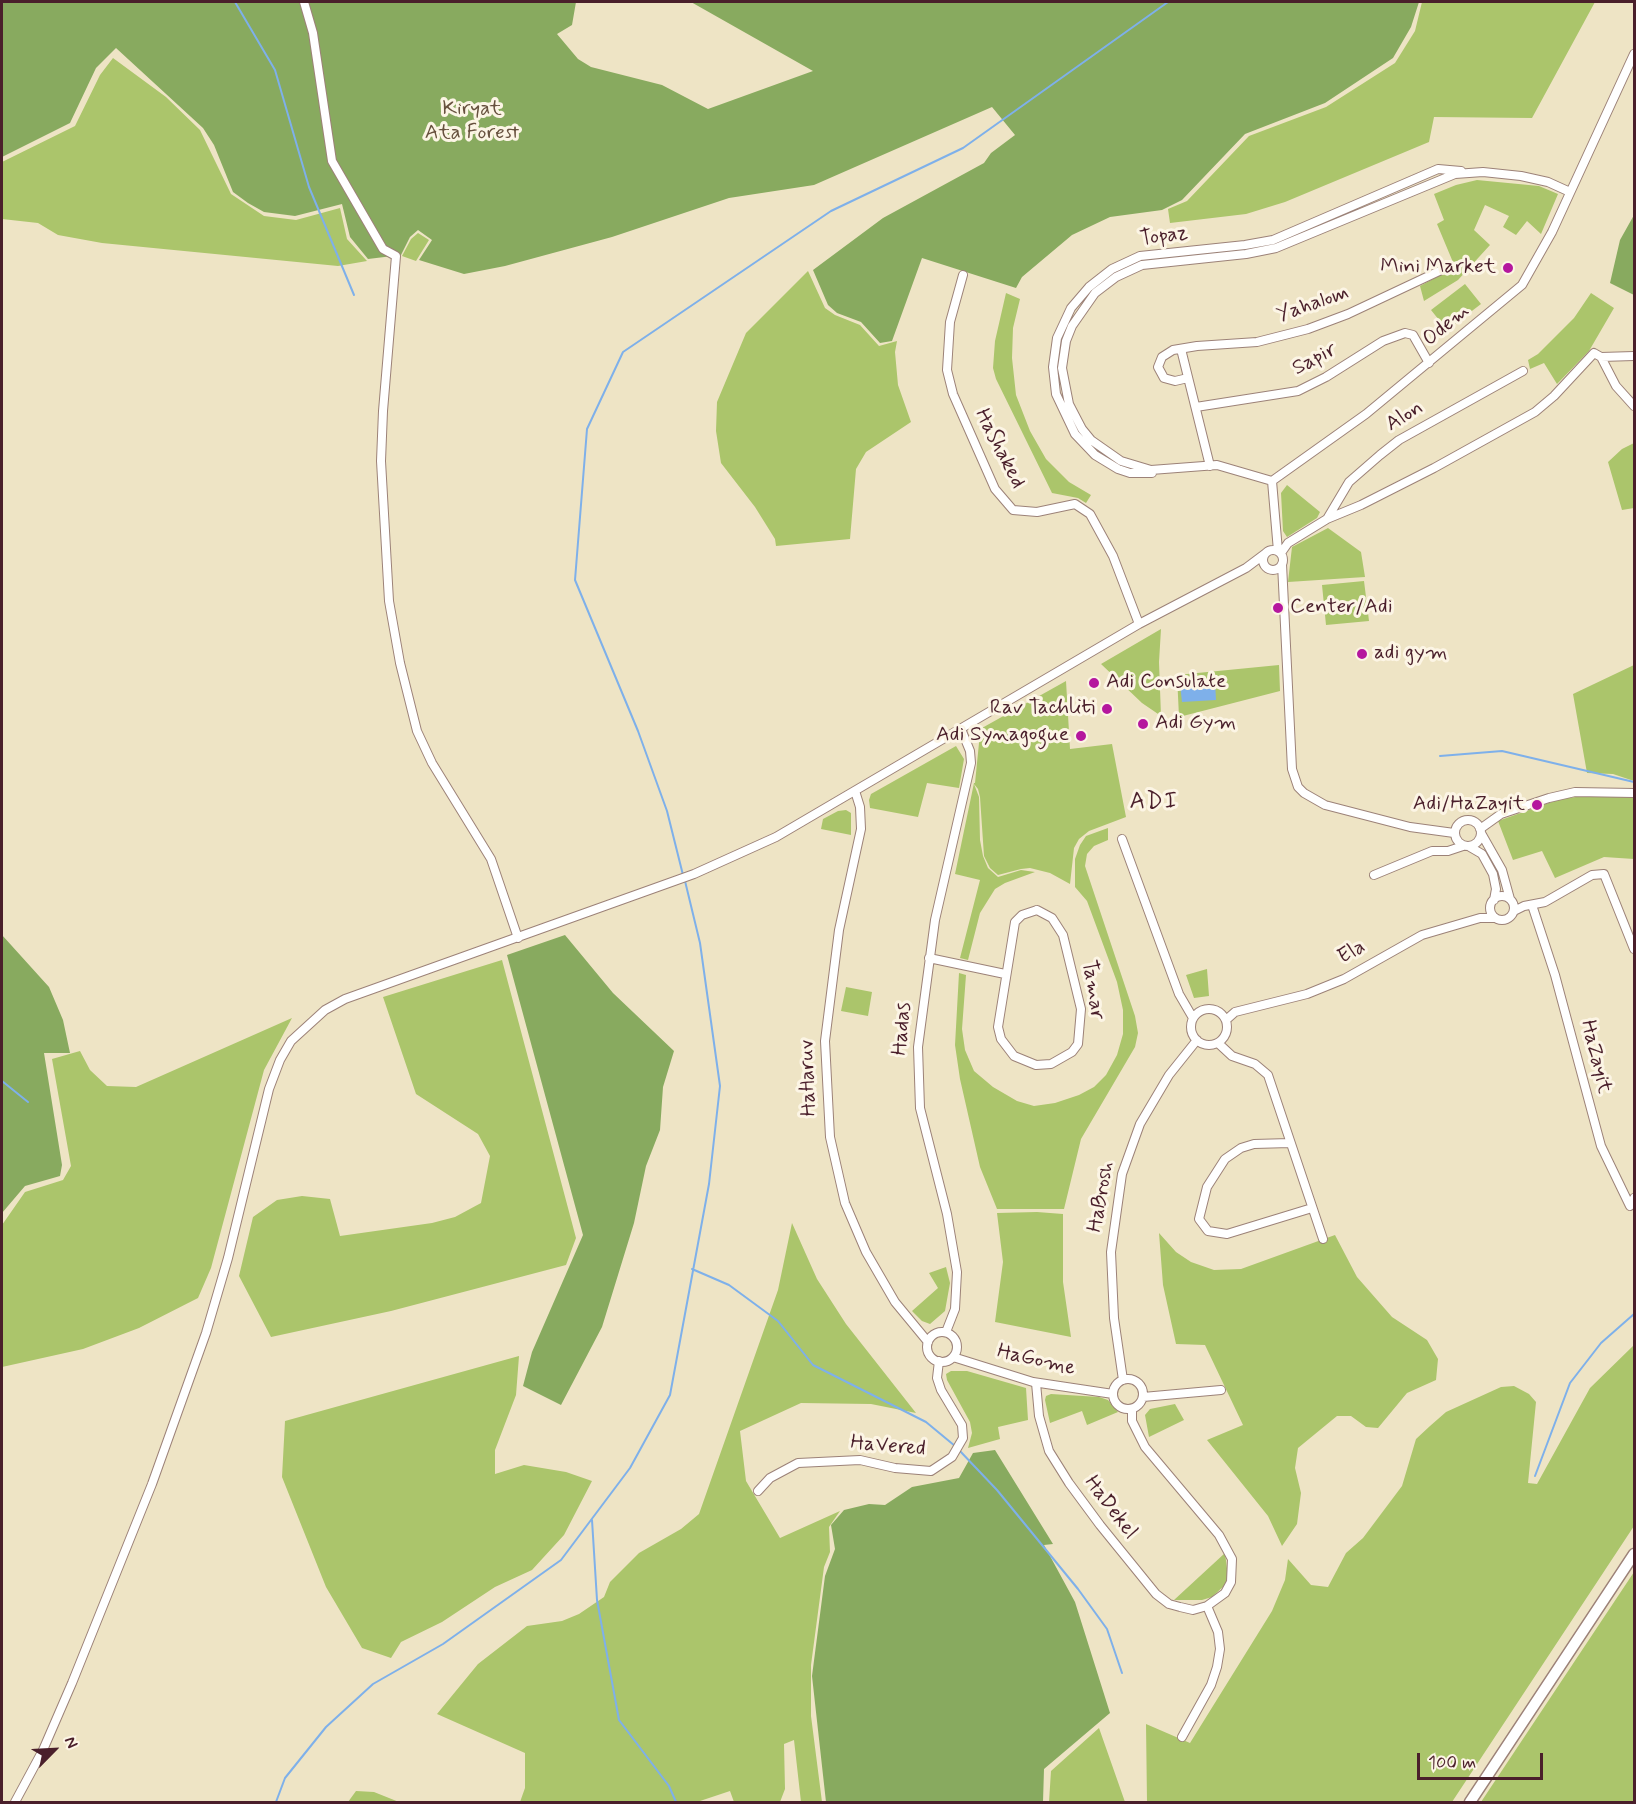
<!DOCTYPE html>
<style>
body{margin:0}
#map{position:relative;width:1636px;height:1804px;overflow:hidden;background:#eee4c5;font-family:Mynerve,sans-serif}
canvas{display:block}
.frame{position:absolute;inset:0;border:3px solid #4a1f2b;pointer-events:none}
.north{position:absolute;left:24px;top:1720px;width:60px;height:60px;-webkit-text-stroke:4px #fcf5e5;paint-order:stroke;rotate:66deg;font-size:16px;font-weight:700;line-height:24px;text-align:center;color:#4a1f2b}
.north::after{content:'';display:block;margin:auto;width:21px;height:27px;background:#4a1f2b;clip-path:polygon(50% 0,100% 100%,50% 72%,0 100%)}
.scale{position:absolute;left:1417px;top:1753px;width:126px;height:27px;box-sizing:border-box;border:3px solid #4a1f2b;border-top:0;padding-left:8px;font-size:18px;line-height:21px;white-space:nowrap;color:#4a1f2b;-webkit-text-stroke:4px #fcf5e5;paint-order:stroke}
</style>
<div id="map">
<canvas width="1636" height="1804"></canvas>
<div class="frame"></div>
<div class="north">N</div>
<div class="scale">100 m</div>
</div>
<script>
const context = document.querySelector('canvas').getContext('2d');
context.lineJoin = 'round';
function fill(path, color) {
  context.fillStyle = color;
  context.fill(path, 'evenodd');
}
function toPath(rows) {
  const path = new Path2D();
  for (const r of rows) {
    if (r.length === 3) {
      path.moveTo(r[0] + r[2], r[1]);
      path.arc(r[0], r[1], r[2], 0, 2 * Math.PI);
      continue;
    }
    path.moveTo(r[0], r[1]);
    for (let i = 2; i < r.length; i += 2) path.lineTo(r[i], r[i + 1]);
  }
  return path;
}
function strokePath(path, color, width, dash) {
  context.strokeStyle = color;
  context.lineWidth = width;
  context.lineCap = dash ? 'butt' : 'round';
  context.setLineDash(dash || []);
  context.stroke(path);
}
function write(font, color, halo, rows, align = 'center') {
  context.font = font + ' Mynerve,sans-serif';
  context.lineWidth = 6;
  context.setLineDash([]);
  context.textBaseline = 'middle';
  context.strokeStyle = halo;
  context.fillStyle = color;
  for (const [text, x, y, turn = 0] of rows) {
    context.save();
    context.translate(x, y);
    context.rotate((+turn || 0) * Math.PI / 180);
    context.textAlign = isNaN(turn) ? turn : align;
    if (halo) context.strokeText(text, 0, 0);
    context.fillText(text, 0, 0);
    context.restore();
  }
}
fill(toPath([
 [1422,2,1595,2,1532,118,1434,117,1429,142,1285,202,1246,214,1170,223,1168,209,1187,201,1249,136,1326,107,1395,63,1415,31],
 [113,58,166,97,200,130,231,194,264,216,296,220,340,208,347,239,367,261,338,266,102,243,58,235,38,223,2,219,2,162,75,126,100,75],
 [1477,180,1539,186,1558,194,1541,234,1527,221,1516,235,1503,227,1509,216,1485,205,1474,230,1490,245,1458,280,1424,301,1420,286,1455,267,1437,224,1444,220,1434,194,1456,185],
 [418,233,429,240,416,261,402,256,411,239],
 [808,271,825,308,835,315,860,325,879,346,897,341,895,352,898,385,911,422,866,452,856,469,850,539,776,546,775,539,755,507,721,463,716,431,717,402,746,333],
 [1465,284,1481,304,1447,330,1431,310],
 [1006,293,1020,299,1013,328,1012,358,1016,395,1030,431,1046,459,1069,482,1091,495,1086,503,1078,498,1052,493,996,379,993,368,995,341],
 [1591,293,1614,308,1589,351,1557,384,1544,363,1530,369,1528,360,1538,354,1574,318],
 [1634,443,1634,508,1622,510,1608,462,1622,449],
 [1287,485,1320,512,1317,518,1287,537,1283,531,1281,493],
 [1328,528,1361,552,1365,577,1288,582,1292,547],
 [1364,581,1369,621,1326,625,1322,585],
 [1161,629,1159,662,1161,716,1142,703,1101,664],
 [1279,665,1280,691,1179,717,1177,675],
 [1634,665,1634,781,1613,774,1587,773,1573,694],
 [1066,681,1070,749,1112,744,1126,817,1089,831,1079,839,1074,848,1070,884,1050,873,1030,868,1021,869,998,875,990,868,984,856,980,797,978,789,974,784,979,797,980,840,983,856,988,868,998,877,1021,870,1035,872,1005,883,995,889,980,913,968,960,960,958,980,880,955,874,974,783,975,783,980,733,982,728],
 [956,746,964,759,959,788,927,783,918,817,870,808,869,800,871,794],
 [1592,795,1634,797,1634,859,1604,857,1555,878,1542,851,1513,860,1498,821,1560,799],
 [846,810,851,813,851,835,821,829,823,819,838,811],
 [1108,828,1108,840,1094,846,1087,854,1085,866,1135,1016,1138,1033,1135,1047,1081,1139,1064,1209,997,1209,980,1167,960,1079,955,1045,959,973,966,975,962,1029,965,1050,974,1071,993,1087,1017,1101,1034,1106,1055,1103,1079,1095,1094,1087,1106,1075,1117,1055,1123,1034,1123,1010,1117,982,1087,901,1075,887,1075,859,1080,845,1086,836],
 [502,960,576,1238,566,1265,391,1311,271,1337,239,1276,253,1217,277,1200,302,1196,330,1199,340,1236,432,1223,455,1217,481,1203,490,1156,478,1134,416,1094,383,997],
 [1207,969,1209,996,1194,998,1186,975],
 [846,987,872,992,868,1016,841,1011],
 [292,1018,264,1070,211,1268,198,1298,139,1328,83,1349,2,1367,2,1225,25,1192,63,1180,71,1166,52,1059,80,1051,90,1070,107,1086,136,1087],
 [1037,1212,1063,1214,1063,1282,1071,1337,995,1322,1003,1262,997,1213],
 [792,1223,817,1279,846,1324,916,1413,871,1404,801,1403,740,1431,746,1481,780,1538,840,1511,829,1527,830,1552,824,1567,811,1665,811,1716,822,1802,801,1802,794,1740,784,1744,785,1789,780,1802,734,1802,730,1791,697,1802,520,1802,525,1788,525,1753,437,1714,478,1664,527,1626,562,1621,579,1614,604,1597,610,1582,639,1553,681,1529,699,1514,778,1290],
 [1159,1233,1176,1252,1191,1262,1214,1270,1241,1269,1335,1235,1357,1277,1392,1317,1427,1340,1438,1359,1436,1380,1407,1393,1378,1428,1366,1427,1351,1416,1337,1416,1298,1448,1295,1468,1301,1493,1297,1524,1282,1546,1268,1516,1207,1440,1243,1425,1205,1345,1176,1344,1163,1285],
 [946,1267,950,1283,945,1311,930,1324,922,1321,912,1311,938,1288,929,1273],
 [1634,1345,1634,1526,1452,1802,1147,1802,1146,1724,1190,1743,1272,1611,1285,1580,1288,1559,1311,1585,1328,1587,1346,1553,1363,1538,1402,1486,1416,1439,1430,1426,1446,1412,1501,1387,1514,1386,1529,1394,1536,1402,1528,1483,1537,1484,1590,1388],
 [519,1356,516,1395,495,1450,495,1474,524,1465,566,1472,592,1481,564,1535,532,1570,495,1587,442,1622,401,1642,391,1658,362,1648,326,1587,282,1477,285,1421],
 [951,1371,967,1371,1026,1388,1028,1420,998,1427,1000,1439,968,1448,972,1433,970,1422,947,1380,946,1374],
 [1051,1394,1099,1397,1108,1400,1118,1412,1087,1425,1082,1411,1050,1423,1045,1400,1046,1396],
 [1175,1404,1184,1420,1149,1437,1145,1415,1150,1409],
 [1225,1553,1228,1576,1225,1585,1212,1597,1202,1600,1174,1600],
 [1634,1572,1634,1802,1481,1802],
 [1099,1728,1125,1802,1049,1802,1051,1771],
 [356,1791,374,1792,399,1802,348,1802]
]), '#abc56b');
fill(toPath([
 [2,2,576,2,572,25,557,34,578,59,591,67,662,85,708,109,813,71,691,2,1419,2,1411,27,1393,58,1325,103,1245,134,1182,200,1162,210,1110,217,1072,235,1022,277,1016,288,922,258,892,341,880,343,861,322,837,313,828,305,813,270,883,218,984,163,991,153,1015,135,992,107,814,185,729,198,612,237,505,266,464,274,419,260,432,240,418,230,410,237,401,255,368,259,350,237,342,204,295,216,264,212,248,203,233,192,214,145,203,128,116,48,96,68,70,123,2,157],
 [1634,215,1634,295,1610,283,1620,240],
 [2,935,49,987,63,1020,70,1053,44,1053,62,1165,60,1176,25,1186,2,1213],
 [565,935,613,993,674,1051,663,1087,660,1130,646,1166,634,1223,602,1327,561,1405,523,1386,532,1352,583,1235,507,955],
 [995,1450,1053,1544,1044,1545,1075,1602,1110,1713,1044,1769,1043,1802,826,1802,812,1676,825,1576,835,1549,831,1525,844,1510,869,1504,885,1505,912,1487,959,1478,973,1453]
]), '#88aa5f');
fill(toPath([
 [1215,682,1216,700,1182,702,1180,684]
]), '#7eb0ea');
strokePath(toPath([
 [235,2,275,70,309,187,354,295],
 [1440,756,1502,751,1634,782],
 [683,875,667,811,638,731,575,580,587,429,623,352,831,211,963,148,1168,2],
 [2,1081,28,1102],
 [692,1269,729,1285,778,1321,813,1365,926,1422,955,1446],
 [959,1450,997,1490,1078,1589,1107,1629,1122,1673],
 [1535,1476,1570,1383,1601,1343,1634,1314],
 [592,1520,597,1600,619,1720,669,1786,676,1802],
 [276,1802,285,1778,326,1727,373,1684,443,1644,561,1560,630,1468,670,1395,709,1184,720,1086,700,943,685,881]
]), '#7eb0ea', 2);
const minor = toPath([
 [304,2,313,33,332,161,383,249,396,256,383,411,381,461,389,601,400,663,417,731,432,763,491,859,518,938],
 [963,275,950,322,947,370,953,394,995,489,1013,510,1037,512,1075,504,1090,514,1113,556,1139,624],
 [1181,349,1210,466],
 [1601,357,1616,386,1634,406],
 [1188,378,1175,381,1164,378,1158,367,1162,357,1173,350,1197,346,1257,342,1308,329,1348,314,1450,266],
 [1196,407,1298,391,1326,377,1383,341,1405,333,1413,335,1429,363],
 [1152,473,1130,473,1118,469,1095,455,1075,434,1056,394,1053,367,1057,338,1071,308,1089,287,1112,269,1140,256,1245,245,1273,240,1438,169,1461,171],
 [1272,481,1217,465,1151,470,1121,461,1091,440,1082,429,1069,404,1062,368,1066,341,1072,326,1095,293,1116,277,1142,265,1246,254,1276,248,1455,174,1483,172,1521,176,1548,182,1570,192],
 [1272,481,1366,414,1522,285,1552,232,1634,54],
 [1272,481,1278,551],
 [1327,519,1349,482,1380,455,1399,440,1523,371],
 [1273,560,10],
 [1281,553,1288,543,1327,519,1361,505,1434,468,1535,412,1554,396,1594,353,1601,357,1634,356],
 [1282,564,1292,769,1298,787,1304,793,1325,805,1410,827,1454,833],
 [855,791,860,807,861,829,839,930,825,1041,830,1137,845,1203,866,1252,895,1302,928,1342],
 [1468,833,13],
 [1480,829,1501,814,1549,798,1575,792,1634,793],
 [1481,833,1502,870,1510,899],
 [1122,839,1179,994,1193,1018],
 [1470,847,1482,854,1493,874,1496,889,1494,900],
 [1374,875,1432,851,1448,851,1463,846],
 [1502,908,12],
 [1532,905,1555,975,1601,1146,1630,1206,1634,1198],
 [1037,910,1052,918,1063,935,1081,1009,1078,1044,1072,1052,1051,1064,1036,1065,1014,1056,1001,1039,998,1027,1015,922,1022,915,1037,910],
 [1514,911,1524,906,1545,902,1592,875,1604,874,1634,949],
 [929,958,1005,974],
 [1209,1027,18],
 [1226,1020,1235,1012,1307,994,1344,979,1422,935,1480,918,1495,918],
 [1218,1043,1232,1056,1255,1064,1268,1075,1323,1239],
 [1290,1143,1254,1144,1241,1148,1225,1159,1207,1187,1199,1219,1208,1231,1227,1234,1312,1208],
 [946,1332,955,1309,957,1272,947,1214,920,1108,918,1047,935,920,971,763,970,751,961,729],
 [942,1347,15],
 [953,1357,1033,1382,1113,1394],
 [1128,1394,15],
 [1123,1380,1114,1318,1111,1252,1122,1174,1140,1124,1169,1075,1197,1040],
 [1036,1383,1039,1416,1049,1451,1069,1483,1100,1525,1156,1594,1169,1604,1180,1607,1193,1610,1207,1606,1225,1593,1231,1582,1232,1559,1219,1535,1145,1447,1132,1421,1132,1409],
 [1143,1397,1221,1390],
 [758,1491,770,1478,798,1463,860,1460,895,1468,931,1471,952,1457,963,1438,962,1425,941,1390,937,1378,939,1361],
 [1182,1737,1211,1685,1217,1667,1220,1649,1218,1632,1207,1606],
 [15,1802,43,1750,72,1683,152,1484,206,1333,228,1258,269,1089,280,1060,291,1041,325,1010,345,999,694,874,776,837,1139,624,1246,568,1266,553]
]);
const major = toPath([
 [1470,1802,1634,1554]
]);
strokePath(minor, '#9c8278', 10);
strokePath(major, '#9c8278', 13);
strokePath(minor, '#fff', 8);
strokePath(major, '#fff', 10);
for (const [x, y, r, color] of [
 [1508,268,6,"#b5179e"],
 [1278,608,6,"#b5179e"],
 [1362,654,6,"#b5179e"],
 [1094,683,6,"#b5179e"],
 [1107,709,6,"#b5179e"],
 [1143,724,6,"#b5179e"],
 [1081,736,6,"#b5179e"],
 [1537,805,6,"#b5179e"]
]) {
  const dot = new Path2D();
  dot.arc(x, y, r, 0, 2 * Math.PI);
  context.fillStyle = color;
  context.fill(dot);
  strokePath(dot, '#fcf5e5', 2);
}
write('21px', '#67513e', '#fcf5e5', [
 ["Kiryat",472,110],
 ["Ata Forest",472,134]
]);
write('21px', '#4a1f2b', '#fcf5e5', [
 ["Topaz",1164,237,-8],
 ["Yahalom",1313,305,-19],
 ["Odem",1447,326,-39],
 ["Sapir",1315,360,-28],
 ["Alon",1405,417,-31],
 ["HaShaked",999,449,63],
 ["Ela",1352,953,-29],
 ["Tamar",1092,990,81],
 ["Hadas",903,1029,-85],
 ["HaZayit",1595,1057,76],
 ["HaHaruv",809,1078,-92],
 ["HaBrosh",1102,1197,-80],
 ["HaGome",1036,1361,13],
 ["HaVered",888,1447,5],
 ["HaDekel",1110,1508,53]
]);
write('21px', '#4a1f2b', '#fcf5e5', [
 ["Mini Market",1496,268],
 ["Center/Adi",1290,608,"left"],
 ["adi gym",1374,654,"left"],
 ["Adi Consulate",1106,683,"left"],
 ["Rav Tachliti",1095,709],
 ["Adi Gym",1155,724,"left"],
 ["Adi Synagogue",1069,736],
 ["Adi/HaZayit",1525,805]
], 'right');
context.letterSpacing = '1.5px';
write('24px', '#4a1f2b', '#fcf5e5', [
 ["ADI",1154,803]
]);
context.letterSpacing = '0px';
</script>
